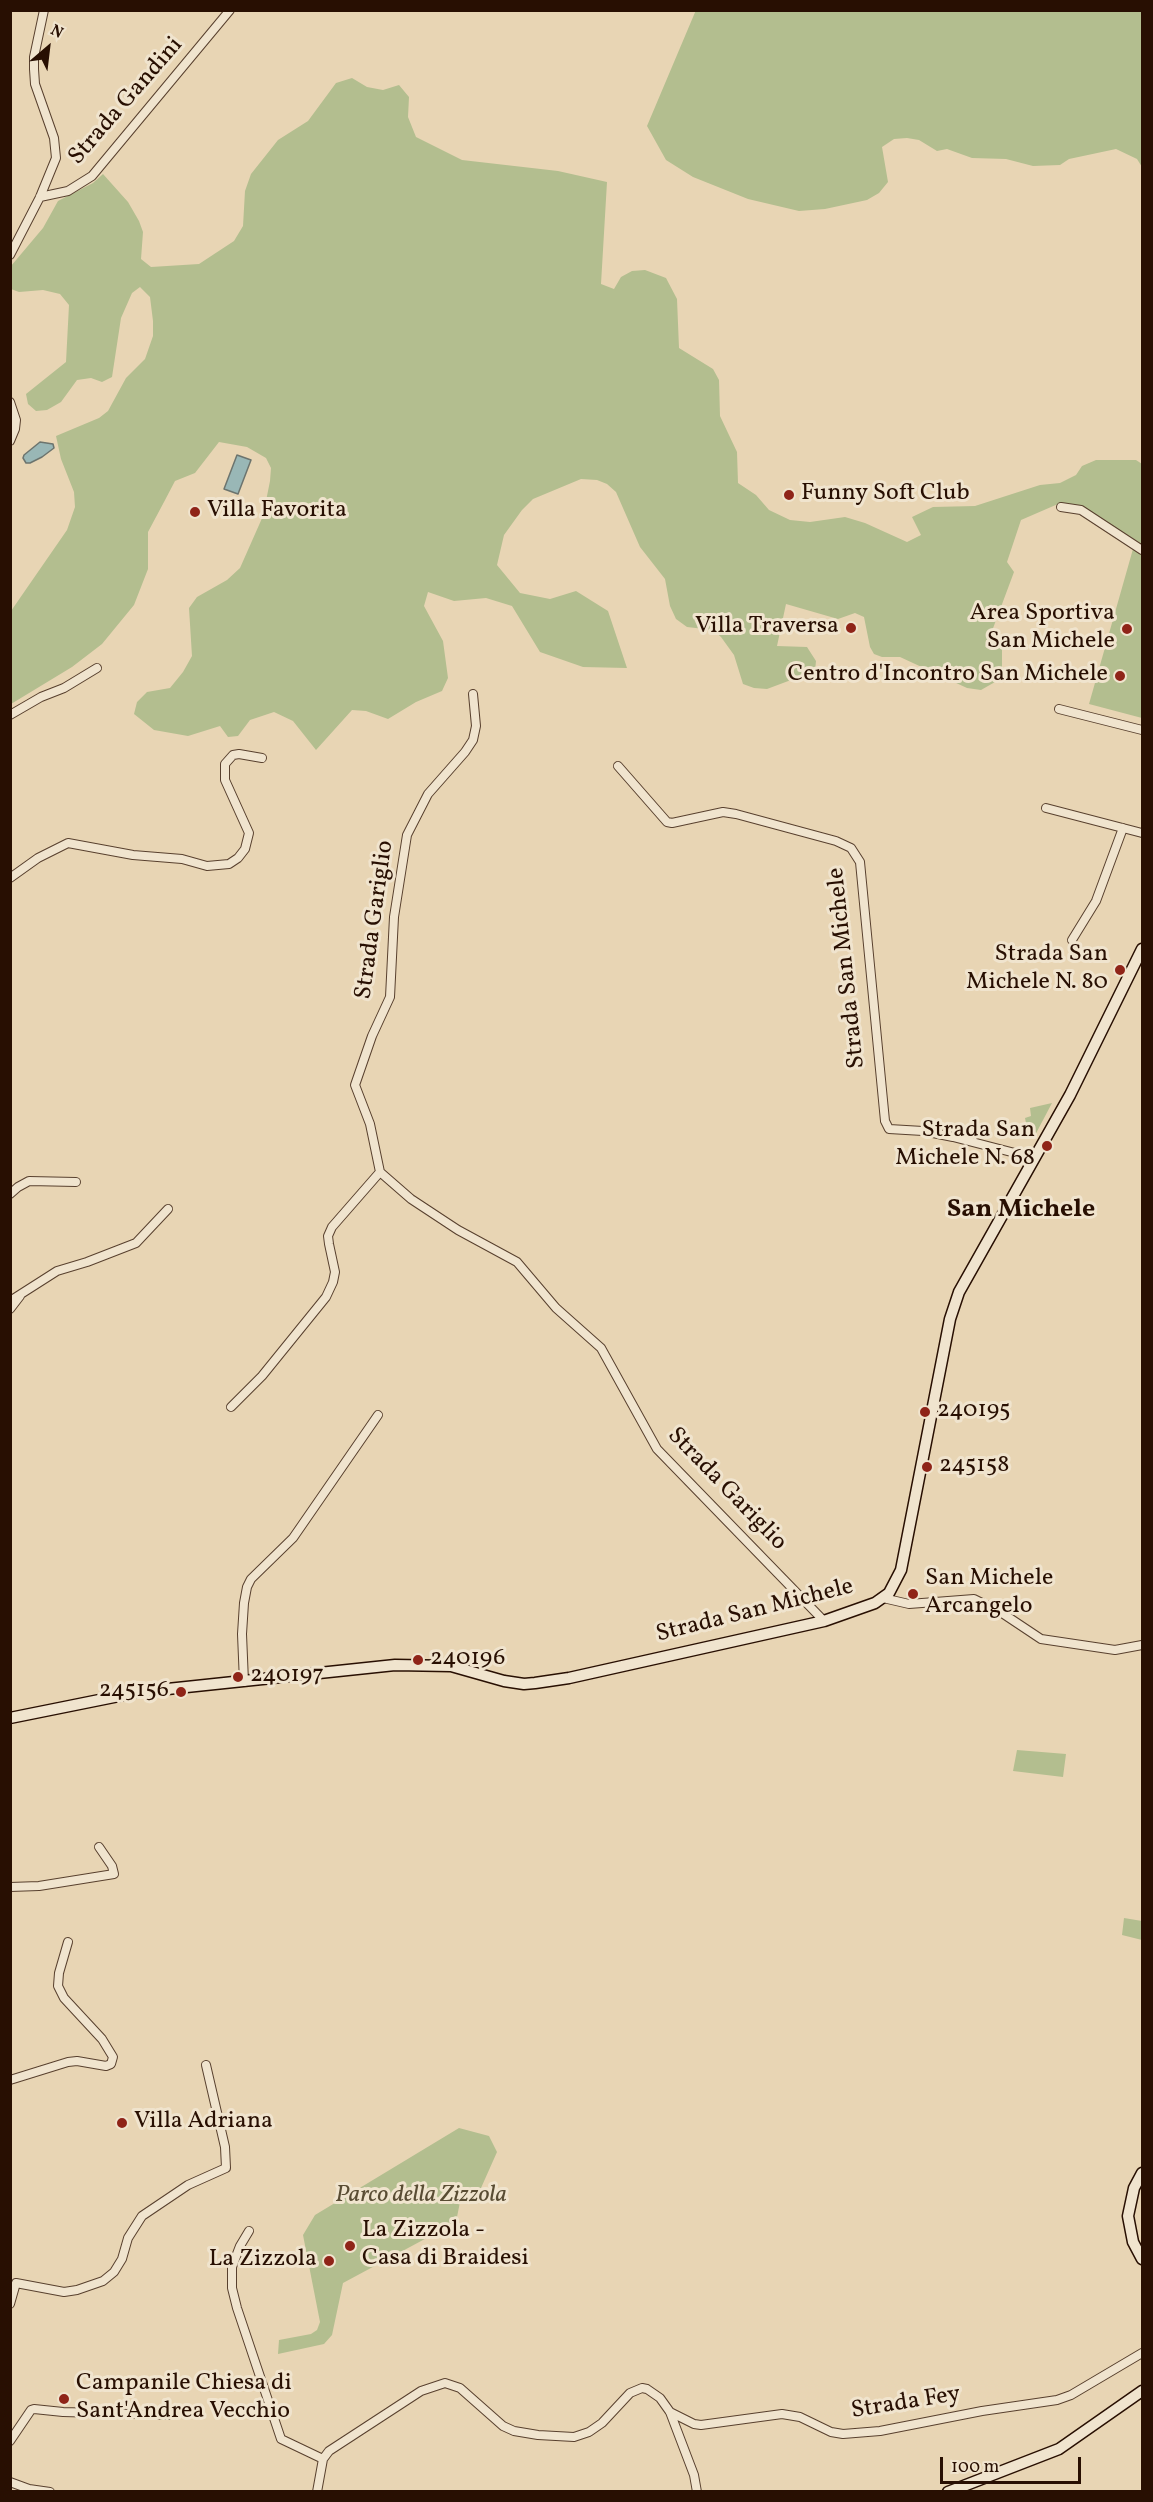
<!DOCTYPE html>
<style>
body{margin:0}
#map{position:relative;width:1153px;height:2502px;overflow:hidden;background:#e8d5b4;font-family:Vollkorn,serif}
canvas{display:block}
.frame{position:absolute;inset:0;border:12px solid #280f02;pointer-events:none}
.north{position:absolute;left:18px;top:18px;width:60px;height:60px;-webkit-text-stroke:4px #f0e4ce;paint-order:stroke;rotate:28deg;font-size:16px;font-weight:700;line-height:24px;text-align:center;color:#280f02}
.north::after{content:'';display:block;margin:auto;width:21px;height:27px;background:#280f02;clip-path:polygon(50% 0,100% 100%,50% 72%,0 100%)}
.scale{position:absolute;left:940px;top:2457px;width:141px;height:27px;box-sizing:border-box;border:3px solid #280f02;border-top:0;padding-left:8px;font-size:18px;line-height:21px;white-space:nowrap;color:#280f02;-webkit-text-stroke:4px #f0e4ce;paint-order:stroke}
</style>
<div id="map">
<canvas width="1153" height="2502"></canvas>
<div class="frame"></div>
<div class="north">N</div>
<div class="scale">100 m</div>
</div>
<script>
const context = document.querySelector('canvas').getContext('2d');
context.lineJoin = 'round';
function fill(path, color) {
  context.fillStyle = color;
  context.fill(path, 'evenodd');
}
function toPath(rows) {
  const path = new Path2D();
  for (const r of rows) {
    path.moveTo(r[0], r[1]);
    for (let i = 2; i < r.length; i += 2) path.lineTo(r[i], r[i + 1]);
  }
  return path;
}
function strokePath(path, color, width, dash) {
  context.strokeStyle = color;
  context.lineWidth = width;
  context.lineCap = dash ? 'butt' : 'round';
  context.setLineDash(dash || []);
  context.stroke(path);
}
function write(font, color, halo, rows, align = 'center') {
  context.font = font + ' Vollkorn,serif';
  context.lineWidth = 6;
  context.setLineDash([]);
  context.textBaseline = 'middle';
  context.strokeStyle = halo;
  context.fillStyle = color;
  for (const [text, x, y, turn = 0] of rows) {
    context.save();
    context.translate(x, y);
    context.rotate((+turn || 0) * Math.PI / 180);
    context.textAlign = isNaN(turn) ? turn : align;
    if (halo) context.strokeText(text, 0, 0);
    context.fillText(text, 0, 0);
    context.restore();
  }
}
fill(toPath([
 [696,10,1142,11,1142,167,1137,159,1116,149,1069,159,1060,165,1033,166,1006,159,972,158,947,149,937,151,919,140,907,138,894,139,882,147,888,182,879,193,867,200,825,209,799,211,748,199,693,177,666,160,647,126],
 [352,78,367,87,383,90,399,85,409,97,408,117,416,137,462,160,558,171,607,182,601,284,614,289,621,277,632,271,645,270,666,278,677,299,679,348,713,369,719,380,720,416,737,452,738,483,756,495,769,510,790,520,810,522,845,517,865,523,907,542,921,535,912,517,933,507,975,506,1040,485,1060,483,1076,475,1082,466,1096,460,1136,460,1142,464,1142,544,1083,508,1067,503,1058,504,1021,520,1007,562,1014,572,992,631,1002,642,1002,669,995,682,981,690,967,688,900,657,882,657,874,654,870,647,864,617,855,613,838,619,786,604,777,646,807,647,816,661,815,671,767,689,754,688,743,684,734,655,721,637,713,630,687,627,676,619,670,606,665,579,640,547,616,492,607,484,597,480,581,479,533,499,522,510,504,535,497,565,520,593,550,599,576,591,608,611,627,668,583,667,540,652,512,606,486,598,454,601,428,592,424,606,443,641,448,678,442,691,416,702,388,719,366,711,352,710,316,750,293,721,274,712,250,720,238,736,228,737,220,726,188,736,154,730,134,714,137,702,147,692,170,688,183,672,192,656,189,608,197,597,227,580,240,568,263,516,270,481,271,468,266,458,247,447,219,442,195,473,175,481,164,502,148,532,148,569,134,605,102,644,72,667,11,704,11,611,67,530,75,507,74,492,61,459,56,436,99,418,108,411,126,378,145,359,153,336,153,321,150,297,140,287,132,293,121,318,112,377,102,382,91,378,77,380,61,402,47,410,36,411,28,404,26,394,66,362,69,305,60,294,43,290,19,292,11,289,11,266,43,228,58,201,93,183,103,174,128,202,139,221,143,232,141,259,151,267,199,264,234,241,243,226,245,191,251,174,278,140,308,121,336,83],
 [1133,549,1142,554,1142,718,1089,704],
 [1052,1103,1033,1139,1029,1138,1025,1118,1031,1116,1030,1108],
 [1017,1750,1066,1754,1063,1777,1013,1771],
 [1124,1918,1142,1921,1142,1940,1122,1935],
 [459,2128,489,2136,497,2152,481,2188,466,2191,461,2197,457,2217,449,2226,343,2283,332,2335,324,2344,278,2354,279,2340,311,2334,317,2330,320,2322,303,2235,315,2215]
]), '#b3be8f');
const water = toPath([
 [40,442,53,444,54,448,42,457,30,463,26,463,23,458,24,455,40,442],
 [237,455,251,460,238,494,224,489,237,455]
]);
fill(water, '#99b7b6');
strokePath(water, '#6c746e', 1.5);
const street = toPath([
 [40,197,68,191,92,176,230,10],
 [10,255,40,197,56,158,54,138,35,84,34,69,34,57,44,10],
 [10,402,16,420,15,429,10,441],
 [1061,507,1081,510,1142,550],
 [473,694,476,726,473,740,465,752,428,794,407,835,394,917,390,997,372,1036,355,1085,370,1124,380,1172,411,1199,458,1230,517,1262,556,1308,601,1348,657,1449,824,1621],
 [1059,709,1142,730],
 [10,715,41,697,64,688,97,668],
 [618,766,667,822,672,823,723,812,736,814,836,841,851,848,860,862,885,1121,889,1129,923,1131,953,1137,1015,1153,1033,1161],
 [1046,808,1142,833],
 [10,878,38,858,68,843,133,855,182,859,207,866,229,864,238,858,245,849,249,833,225,780,225,764,233,755,239,754,262,758],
 [1072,940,1096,901,1123,828],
 [10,1194,18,1187,29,1181,76,1182],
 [10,1301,57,1271,87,1262,136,1243,168,1209],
 [10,1309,20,1296],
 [231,1407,262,1376,326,1297,333,1282,335,1272,329,1244,328,1236,332,1227,380,1172],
 [883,1598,909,1604,974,1599,1002,1613,1041,1639,1115,1650,1142,1645],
 [244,1682,242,1634,244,1603,247,1587,251,1579,293,1538,378,1415],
 [10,1887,39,1886,114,1874,112,1866,99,1847],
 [10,2080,68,2062,77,2061,106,2066,111,2064,113,2057,102,2039,64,1998,58,1986,59,1973,68,1942],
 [249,2231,240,2246,232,2267,232,2288,237,2308,281,2439,323,2459],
 [10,2304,16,2283,64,2292,77,2290,103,2281,114,2272,122,2259,128,2238,142,2216,188,2185,226,2168,225,2147,206,2065],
 [670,2412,694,2424,701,2425,782,2414,800,2417,831,2432,843,2434,880,2431,982,2411,1057,2400,1071,2395,1142,2353],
 [10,2441,31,2410,34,2409,63,2412,171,2415],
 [10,2482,29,2489,50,2492],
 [317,2492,323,2459,329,2451,421,2391,445,2383,460,2388,503,2426,514,2431,538,2435,574,2437,589,2432,602,2423,630,2393,642,2388,647,2389,660,2398,670,2412,694,2475,697,2492]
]);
const secondary = toPath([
 [10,1718,139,1692,395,1665,451,1666,504,1681,524,1684,535,1683,569,1678,824,1621,875,1603,889,1593,901,1570,950,1319,959,1292,1070,1095,1142,949],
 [1142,2173,1134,2188,1128,2216,1133,2242,1142,2259],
 [948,2492,1059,2449,1142,2391]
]);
strokePath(street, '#58402e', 10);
strokePath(secondary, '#280f02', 13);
strokePath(street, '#f0e4ce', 8);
strokePath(secondary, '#f0e4ce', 10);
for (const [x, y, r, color] of [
 [789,495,6,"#8f2418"],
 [195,512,6,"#8f2418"],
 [851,628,6,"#8f2418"],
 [1127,629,6,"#8f2418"],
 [1120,676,6,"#8f2418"],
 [1120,970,6,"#8f2418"],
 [1047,1146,6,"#8f2418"],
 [925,1412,6,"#8f2418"],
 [927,1467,6,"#8f2418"],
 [913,1594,6,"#8f2418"],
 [418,1660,6,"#8f2418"],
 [238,1677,6,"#8f2418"],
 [181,1692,6,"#8f2418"],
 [122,2123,6,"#8f2418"],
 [350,2246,6,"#8f2418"],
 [329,2261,6,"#8f2418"],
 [64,2399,6,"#8f2418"]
]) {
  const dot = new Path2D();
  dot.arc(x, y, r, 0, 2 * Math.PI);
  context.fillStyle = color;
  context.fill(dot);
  strokePath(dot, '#f0e4ce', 2);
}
write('24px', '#280f02', '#f0e4ce', [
 ["Strada Gandini",127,102,-49],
 ["Strada Gariglio",376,920,-82],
 ["Strada San Michele",848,968,-96],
 ["Strada Gariglio",726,1490,46],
 ["Strada San Michele",755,1612,-14],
 ["Strada Fey",906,2404,-9]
]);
write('24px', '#280f02', '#f0e4ce', [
 ["Funny Soft Club",801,495],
 ["Villa Favorita",207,512],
 ["Area Sportiva",1115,615,"right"],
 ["San Michele",1115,643,"right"],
 ["Villa Traversa",839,628,"right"],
 ["Centro d'Incontro San Michele",1108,676,"right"],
 ["Strada San",1108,956,"right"],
 ["Michele N. 80",1108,984,"right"],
 ["Strada San",1035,1132,"right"],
 ["Michele N. 68",1035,1160,"right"],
 ["240195",937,1412],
 ["245158",939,1467],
 ["San Michele",925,1580],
 ["Arcangelo",925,1608],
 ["240196",430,1660],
 ["240197",250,1677],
 ["245156",169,1692,"right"],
 ["Villa Adriana",134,2123],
 ["La Zizzola -",362,2232],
 ["Casa di Braidesi",362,2260],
 ["La Zizzola",317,2261,"right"],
 ["Campanile Chiesa di",76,2385],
 ["Sant'Andrea Vecchio",76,2413]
], 'left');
write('italic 24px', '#594c33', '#f0e4ce', [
 ["Parco della Zizzola",421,2197]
]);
write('bold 26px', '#280f02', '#f0e4ce', [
 ["San Michele",1021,1211]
]);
</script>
